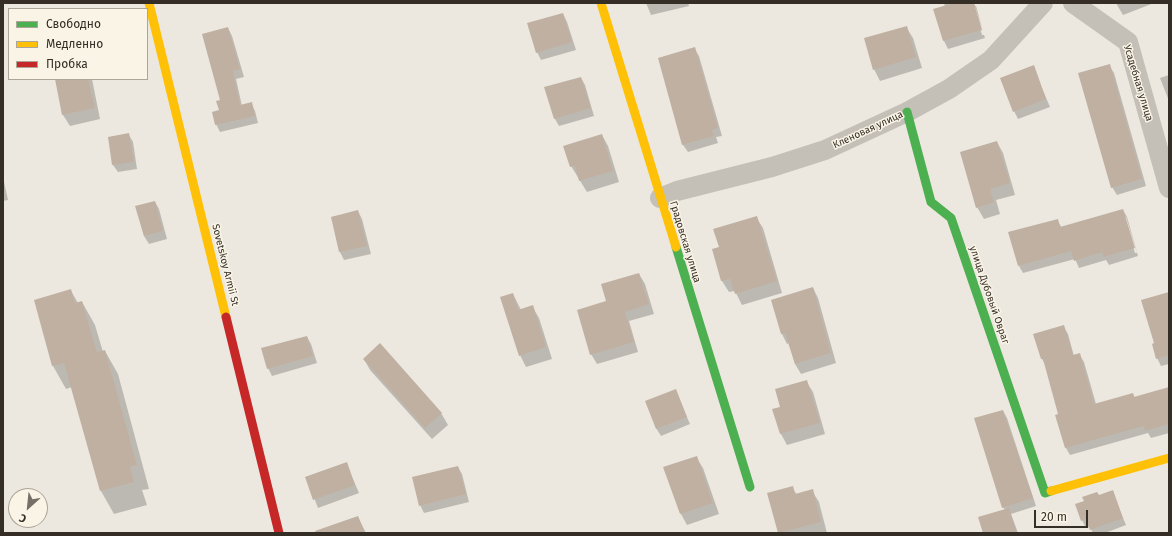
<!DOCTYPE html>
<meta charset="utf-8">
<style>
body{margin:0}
#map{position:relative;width:1172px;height:536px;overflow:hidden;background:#ece8df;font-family:"Fira Sans",sans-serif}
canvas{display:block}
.frame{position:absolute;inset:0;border:4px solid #352e27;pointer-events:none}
.legend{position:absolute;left:8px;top:8px;width:140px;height:72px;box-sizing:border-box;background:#f9f4e6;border:1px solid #aba59a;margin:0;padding:5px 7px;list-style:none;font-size:12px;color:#352e27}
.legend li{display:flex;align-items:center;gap:8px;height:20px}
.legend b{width:20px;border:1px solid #aba59a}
.north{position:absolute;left:8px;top:488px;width:40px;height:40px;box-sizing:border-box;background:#f9f4e6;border:1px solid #aba59a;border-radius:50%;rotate:207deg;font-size:11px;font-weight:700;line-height:16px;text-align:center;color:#352e27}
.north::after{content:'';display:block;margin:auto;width:14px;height:18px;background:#756f67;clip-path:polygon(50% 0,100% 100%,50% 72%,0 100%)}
.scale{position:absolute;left:1034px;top:510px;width:54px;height:18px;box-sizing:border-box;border:2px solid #352e27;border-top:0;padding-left:5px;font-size:12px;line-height:14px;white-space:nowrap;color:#352e27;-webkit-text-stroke:3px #f9f4e6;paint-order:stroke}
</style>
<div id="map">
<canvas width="1172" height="536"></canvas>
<div class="frame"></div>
<ul class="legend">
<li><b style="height:5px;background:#4caf50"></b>Свободно</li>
<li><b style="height:5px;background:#ffc107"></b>Медленно</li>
<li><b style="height:5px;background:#c62828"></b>Пробка</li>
</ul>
<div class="north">С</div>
<div class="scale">20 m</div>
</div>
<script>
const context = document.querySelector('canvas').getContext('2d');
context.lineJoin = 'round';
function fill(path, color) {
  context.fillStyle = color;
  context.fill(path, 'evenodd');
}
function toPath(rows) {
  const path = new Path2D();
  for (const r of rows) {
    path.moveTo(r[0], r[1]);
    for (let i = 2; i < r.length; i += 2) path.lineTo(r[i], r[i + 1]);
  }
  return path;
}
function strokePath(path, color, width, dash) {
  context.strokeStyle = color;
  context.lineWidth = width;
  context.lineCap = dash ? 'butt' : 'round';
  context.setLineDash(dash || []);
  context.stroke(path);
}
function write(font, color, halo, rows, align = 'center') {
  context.font = font + ' "Fira Sans",sans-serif';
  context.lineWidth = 3;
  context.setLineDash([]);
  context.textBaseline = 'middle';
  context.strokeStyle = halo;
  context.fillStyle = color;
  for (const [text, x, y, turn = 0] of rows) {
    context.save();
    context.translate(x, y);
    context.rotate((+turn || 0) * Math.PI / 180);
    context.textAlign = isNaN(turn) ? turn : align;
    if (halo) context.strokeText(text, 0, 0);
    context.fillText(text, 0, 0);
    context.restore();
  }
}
fill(toPath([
 [646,3,688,3,689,6,651,15],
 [944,3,974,3,985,38,948,49,944,41,935,10,945,7],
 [974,6,976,6,984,35,982,35],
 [1116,3,1154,3,1123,15],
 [563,14,567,22,576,50,541,60,537,52],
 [906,27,913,38,922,68,880,81,874,69],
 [228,28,232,36,244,77,236,79,242,106,251,103,255,111,258,123,220,132,216,124,221,101],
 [694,48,699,56,722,136,716,137,718,143,688,152,683,145,660,58],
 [1109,65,1114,73,1146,186,1117,195,1112,187],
 [1033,67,1050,107,1018,119,1014,111],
 [1169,75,1169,101,1160,78],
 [581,78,585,85,594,116,559,126,555,119,545,88],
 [56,79,92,79,100,119,70,126,63,115],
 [129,135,133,142,137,169,118,172,113,165],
 [602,135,608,146,619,182,587,192,571,166],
 [997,142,1003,153,1015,195,996,200,1000,214,984,219,977,207],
 [3,177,8,200,3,201],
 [155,202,159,209,167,239,149,244,144,236,136,207],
 [1123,210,1127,217,1138,256,1109,265,1106,260,1079,268,1075,259,1023,273,1019,266,1057,220,1062,228],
 [1124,217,1126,217,1137,253,1135,253],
 [358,211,362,219,371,254,344,260,340,252,332,217],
 [756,217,763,228,782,293,742,305,735,291,729,292,722,281,713,250,720,248],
 [639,274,645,284,654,314,629,321,638,352,597,364,591,354,607,302],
 [813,288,818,298,836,363,801,374,795,364,789,343,787,344,782,334,772,300],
 [71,291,78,303,82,302,95,325,103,352,105,351,118,374,149,489,142,490,147,505,114,514,101,491,72,387,66,389,53,366],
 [1169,293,1169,364,1161,366,1157,358,1155,344],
 [513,294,521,310,532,306,539,318,552,359,526,367,520,355],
 [1063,326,1068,334,1074,356,1079,354,1084,362,1096,404,1133,394,1135,398,1169,388,1169,433,1151,438,1148,433,1070,455,1066,448,1056,415,1059,415,1046,366,1042,359],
 [307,337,311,344,317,363,272,376,268,368],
 [364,359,441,413,448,425,432,439,370,370],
 [806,381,813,392,825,434,787,445,781,434,774,410,782,408],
 [675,390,690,424,661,436,656,428],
 [1003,411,1007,418,1036,506,1011,514,1018,533,984,533,1005,510,1003,507],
 [696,457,703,468,719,514,687,525,681,514,664,468],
 [346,463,359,493,318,508,306,477],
 [458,467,462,474,469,502,424,513,420,505],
 [792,487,797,495,812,491,819,502,827,533,779,533,769,494],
 [1112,492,1126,525,1105,533,1093,533,1090,527,1086,528,1082,520,1085,501],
 [358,517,366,533,314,533]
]), '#0003');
fill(toPath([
 [954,3,974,3,982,30,943,41,933,9],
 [563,13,572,42,536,53,527,23],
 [907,26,916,57,873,70,864,38],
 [228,27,240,69,233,71,240,105,252,102,255,116,215,125,212,112,219,110,216,101,220,100,202,34],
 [695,47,718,128,712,130,714,136,682,145,658,58],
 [1110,64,1142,179,1111,188,1078,73],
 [1034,65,1046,99,1013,112,1000,78],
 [581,77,591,108,554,119,544,87],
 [55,79,88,79,95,108,62,115],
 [129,133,134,162,112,165,108,137],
 [602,134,613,171,579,181,575,166,570,167,563,146],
 [997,141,1010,183,990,189,994,202,976,208,960,152],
 [155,201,163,231,144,236,135,206],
 [1123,209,1135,248,1104,257,1102,252,1074,261,1071,251,1018,266,1008,232,1058,219,1060,227],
 [358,210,367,246,339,252,331,217],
 [757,216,777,281,735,294,730,279,721,281,712,249,719,247,713,229],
 [639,273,649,304,625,312,634,342,590,355,577,310,606,301,601,284],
 [813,287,831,353,795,364,785,333,781,334,771,300],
 [71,289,75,303,82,301,97,352,105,350,137,465,130,467,134,482,100,491,64,363,52,366,34,300],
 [1169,292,1169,355,1156,359,1152,344,1154,343,1141,300],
 [513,293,518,310,533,305,546,347,519,356,500,297],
 [1064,325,1073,355,1080,353,1094,404,1133,393,1134,397,1169,387,1169,424,1145,431,1144,426,1065,448,1055,415,1058,414,1043,359,1041,359,1033,334],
 [307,336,313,356,267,369,261,348],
 [380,343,442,413,425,428,363,359],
 [807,380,820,423,780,434,772,409,780,407,775,389],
 [676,389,687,417,656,429,645,401],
 [1003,410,1033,498,1002,508,974,418],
 [697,456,713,503,680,514,663,467],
 [347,462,355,485,313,500,305,477],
 [458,466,466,494,419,506,412,477],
 [793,486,795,494,813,489,821,522,778,533,767,493],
 [1113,490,1123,518,1090,530,1086,519,1081,521,1075,504,1084,501,1082,497,1097,492,1099,495],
 [1009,508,1017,533,983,533,978,517],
 [358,516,365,533,316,533,315,531]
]), '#bfb0a1');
strokePath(toPath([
 [1073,3,1128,42,1169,188],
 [660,198,677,191,772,167,825,150,907,112,949,89,991,60,1043,3]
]), '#c4c0b8', 20);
strokePath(toPath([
 [907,112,931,202,951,218,1045,493,1051,491],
 [676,247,750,487]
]), '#4caf50', 9);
strokePath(toPath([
 [149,3,226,317],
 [601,3,676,247],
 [1051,491,1169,458]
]), '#ffc107', 9);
strokePath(toPath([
 [226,317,279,533]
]), '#c62828', 9);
write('10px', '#352e27', '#f9f4e6', [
 ["Усадебная улица",1138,83,73],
 ["Кленовая улица",868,130,-25],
 ["Градовская улица",685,242,73],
 ["Sovetskoy Armii St",225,265,76],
 ["улица Дубовый Овраг",989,295,71]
]);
</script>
